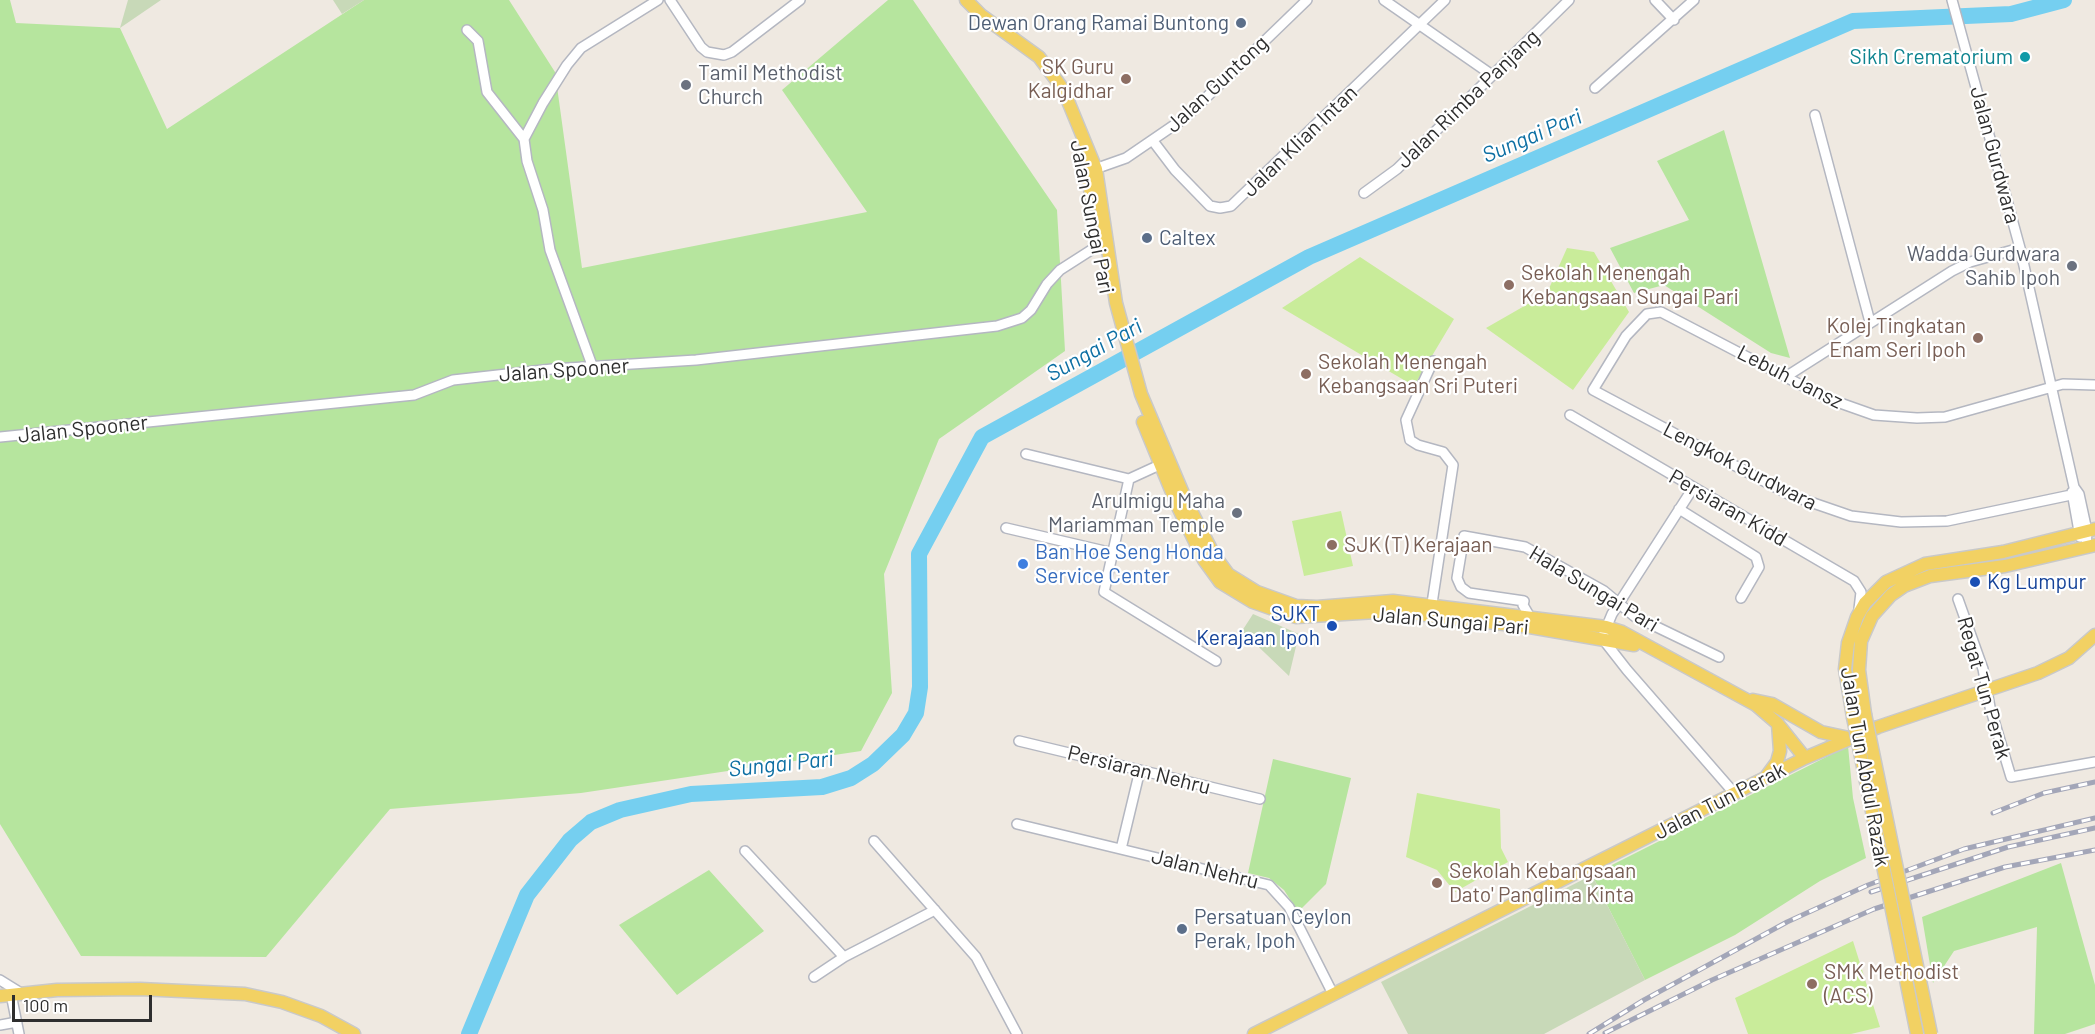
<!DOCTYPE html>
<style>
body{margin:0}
#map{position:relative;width:2095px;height:1034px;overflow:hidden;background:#efe9e1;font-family:Barlow,sans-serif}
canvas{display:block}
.scale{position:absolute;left:12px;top:995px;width:140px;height:27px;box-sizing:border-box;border:3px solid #2e2e2e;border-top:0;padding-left:8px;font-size:18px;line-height:21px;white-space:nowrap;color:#2e2e2e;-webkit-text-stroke:4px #fff;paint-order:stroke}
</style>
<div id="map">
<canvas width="2095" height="1034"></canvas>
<div class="scale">100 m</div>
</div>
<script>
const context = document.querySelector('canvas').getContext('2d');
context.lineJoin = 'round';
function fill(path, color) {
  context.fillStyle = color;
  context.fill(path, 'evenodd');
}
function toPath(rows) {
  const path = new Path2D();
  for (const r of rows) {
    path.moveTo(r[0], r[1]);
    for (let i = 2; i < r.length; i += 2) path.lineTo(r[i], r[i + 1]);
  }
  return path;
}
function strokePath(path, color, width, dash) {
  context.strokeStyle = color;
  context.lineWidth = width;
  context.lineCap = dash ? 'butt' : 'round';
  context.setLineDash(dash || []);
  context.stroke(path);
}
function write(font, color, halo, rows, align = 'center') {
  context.font = font + ' Barlow,sans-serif';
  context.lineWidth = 4.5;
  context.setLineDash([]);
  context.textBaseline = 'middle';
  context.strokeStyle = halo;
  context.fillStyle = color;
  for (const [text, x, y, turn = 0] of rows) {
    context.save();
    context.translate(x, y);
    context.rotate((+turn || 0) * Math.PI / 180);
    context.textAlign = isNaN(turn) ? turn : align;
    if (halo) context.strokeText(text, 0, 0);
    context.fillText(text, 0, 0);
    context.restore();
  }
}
fill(toPath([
 [0,0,10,0,16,23,120,28,167,129,364,0,509,0,555,72,582,268,867,212,782,90,888,0,913,0,1057,210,1065,351,939,439,884,574,892,693,861,751,581,793,390,809,266,957,81,956,0,824],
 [1724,130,1790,358,1771,353,1664,285,1634,293,1610,248,1689,220,1657,161],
 [1848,746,1853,798,1866,858,1820,881,1735,935,1645,980,1592,875],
 [1273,759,1351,778,1326,884,1298,912,1284,890,1269,878,1248,873],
 [2061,863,2095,985,2095,1024,2065,1034,2034,1034,2037,927,1954,951,1933,983,1922,917],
 [709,870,764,931,677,995,619,925]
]), '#b6e59e');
fill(toPath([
 [128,0,161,0,120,28],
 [333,0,364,0,342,14],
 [1253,614,1299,634,1289,676,1242,631],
 [1592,875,1645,980,1544,1034,1408,1034,1381,982]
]), '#c8d9b8');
fill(toPath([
 [1567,248,1594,252,1629,312,1573,390,1486,328,1547,293],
 [1360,257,1454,319,1414,386,1282,308],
 [1341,511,1353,566,1304,576,1292,521],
 [1417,793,1500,809,1501,848,1508,862,1455,892,1437,870,1406,857],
 [1853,941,1880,1027,1851,1034,1748,1034,1735,998]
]), '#c9ec9a');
strokePath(toPath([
 [469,1034,527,895,570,840,591,822,620,810,691,794,822,787,851,778,873,764,903,735,916,713,920,687,919,554,982,437,1309,257,1853,21,2011,14,2064,0]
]), '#75cff0', 16);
const minor = toPath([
 [670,0,701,47,707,52,724,55,732,52,800,0],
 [1384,0,1492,75],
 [1655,0,1674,20],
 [1952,0,2020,248,2074,487,2079,494,2087,531,2086,547],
 [467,30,478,41,487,92,524,139],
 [1595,88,1694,0],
 [1815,115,1870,322],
 [1153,141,1175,170,1210,206,1220,208,1231,206,1445,0],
 [1092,170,1126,158,1186,117,1307,0],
 [1364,193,1397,169,1569,0],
 [593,368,550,250,543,210,527,161,524,139,543,103,567,65,581,48,658,0],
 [1787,376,1952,271,1970,262,2020,248],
 [1570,415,1854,581,1861,592,1859,609],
 [0,437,414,395,453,380,552,369,696,360,997,326,1022,318,1031,310,1047,284,1060,270,1099,245],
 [1026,454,1129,479],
 [1166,462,1129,479,1104,592,1216,661],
 [1693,488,1612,614,1602,638,1627,670,1735,794],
 [2072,492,2080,537],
 [2071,495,1947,521,1901,522,1851,516,1790,495,1593,390,1626,336,1647,314,1661,312,1826,398,1874,415,1917,418,1945,417,2063,384,2095,385],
 [1679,509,1756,557,1759,567,1741,598],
 [1006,528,1113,553],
 [1958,599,1983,669,1990,707,2011,777,2095,762],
 [1431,610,1453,465,1443,452,1418,445,1410,440,1406,420,1433,361],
 [1530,617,1523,605,1524,601,1469,593,1461,587,1457,578,1464,536,1525,547,1604,591,1634,616,1719,657],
 [1019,741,1260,799],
 [1017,824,1269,885,1289,907,1333,994],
 [874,841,976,957,1017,1034],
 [1121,849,1140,770],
 [745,851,844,957],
 [814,977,844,957,935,910],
 [0,980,21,993],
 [11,994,19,1034],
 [0,1025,17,1022]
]);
const major = toPath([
 [966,0,981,15,1039,57,1060,85,1068,101,1096,169,1116,303,1141,394,1187,503,1214,555,1228,574,1257,592,1296,606,1317,607,1393,601,1606,627,1622,632,1756,705,1777,723,1805,758],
 [1083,153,1093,204],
 [1143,422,1178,507,1204,560,1220,582,1253,602,1296,617,1392,611,1530,627,1634,645],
 [1753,700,1772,704,1821,732,1849,738],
 [1865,714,1859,670,1861,641,1872,616,1891,595,1904,586,1930,576,2005,566,2095,545],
 [1853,717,1845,669,1848,643,1857,617,1865,603,1886,582,1925,564,2003,552,2095,529],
 [1766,777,1777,762,1780,751,1778,724],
 [0,996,57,990,140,989,245,994,282,1002,321,1016,354,1034],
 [1254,1034,1805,758,1878,727,2038,673,2069,658,2095,635]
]);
strokePath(minor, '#b4b7c1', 12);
strokePath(major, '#c9c9c9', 15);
strokePath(minor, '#fff', 9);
strokePath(major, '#f2d163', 12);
const rail = toPath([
 [1993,813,2044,793,2095,782],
 [1871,892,2008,847,2095,828],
 [1605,1033,1712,980,1874,909,2005,867,2095,850],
 [1589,1034,1644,1000,1787,922,1868,885,1964,849,2095,818]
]);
strokePath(rail, '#a3a6b8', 5);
strokePath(rail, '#fff', 3, [9]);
const majorBridge = toPath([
 [1865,714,1931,1034],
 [1853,717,1917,1034]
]);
strokePath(majorBridge, '#c9c9c9', 15, []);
strokePath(majorBridge, '#f2d163', 12);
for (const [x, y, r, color] of [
 [1241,23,6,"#5c6f8a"],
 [2025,57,6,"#0f9aa8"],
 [1126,79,6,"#8d6e63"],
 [686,85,6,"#6b7280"],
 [1147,238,6,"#5c6f8a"],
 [2072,266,6,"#6b7280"],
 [1509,285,6,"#8d6e63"],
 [1978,338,6,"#8d6e63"],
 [1306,374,6,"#8d6e63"],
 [1237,513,6,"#6b7280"],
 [1332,545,6,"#8d6e63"],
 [1023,564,6,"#3f7fe0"],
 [1975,582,6,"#1a4fb4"],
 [1332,626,6,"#1a4fb4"],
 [1437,883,6,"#8d6e63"],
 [1182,929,6,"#5c6f8a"],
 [1812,984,6,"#8d6e63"]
]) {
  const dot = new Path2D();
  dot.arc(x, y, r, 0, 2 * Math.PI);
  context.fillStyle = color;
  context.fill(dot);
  strokePath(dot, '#fff', 2);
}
write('21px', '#4e5e75', '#fff', [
 ["Dewan Orang Ramai Buntong",1229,23,"right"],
 ["Caltex",1159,238],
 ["Persatuan Ceylon",1194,917],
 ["Perak, Ipoh",1194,941]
], 'left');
write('21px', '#0d838f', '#fff', [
 ["Sikh Crematorium",2013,57]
], 'right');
write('21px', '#785e54', '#fff', [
 ["SK Guru",1114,67,"right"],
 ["Kalgidhar",1114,91,"right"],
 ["Sekolah Menengah",1521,273],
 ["Kebangsaan Sungai Pari",1521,297],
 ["Kolej Tingkatan",1966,326,"right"],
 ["Enam Seri Ipoh",1966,350,"right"],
 ["Sekolah Menengah",1318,362],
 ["Kebangsaan Sri Puteri",1318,386],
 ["SJK (T) Kerajaan",1344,545],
 ["Sekolah Kebangsaan",1449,871],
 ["Dato' Panglima Kinta",1449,895],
 ["SMK Methodist",1824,972],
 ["(ACS)",1824,996]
], 'left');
write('21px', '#5b616d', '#fff', [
 ["Tamil Methodist",698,73,"left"],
 ["Church",698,97,"left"],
 ["Wadda Gurdwara",2060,254],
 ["Sahib Ipoh",2060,278],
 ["Arulmigu Maha",1225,501],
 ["Mariamman Temple",1225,525]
], 'right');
write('21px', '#2e2e2e', '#fff', [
 ["Jalan Guntong",1217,84,-43],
 ["Jalan Rimba Panjang",1468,99,-44],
 ["Jalan Klian Intan",1300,141,-44],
 ["Jalan Gurdwara",1995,155,75],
 ["Jalan Sungai Pari",1092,217,79],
 ["Jalan Spooner",564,370,-4],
 ["Lebuh Jansz",1790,377,27],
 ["Jalan Spooner",83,429,-6],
 ["Lengkok Gurdwara",1740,466,27],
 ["Persiaran Kidd",1728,508,30],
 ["Hala Sungai Pari",1594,589,31],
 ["Jalan Sungai Pari",1451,621,5],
 ["Regat Tun Perak",1984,688,74],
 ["Jalan Tun Abdul Razak",1865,767,80],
 ["Persiaran Nehru",1139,770,14],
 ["Jalan Tun Perak",1720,801,-27],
 ["Jalan Nehru",1205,869,14]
]);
write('21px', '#366cbe', '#fff', [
 ["Ban Hoe Seng Honda",1035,552],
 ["Service Center",1035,576]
], 'left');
write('21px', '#164399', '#fff', [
 ["Kg Lumpur",1987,582],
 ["SJKT",1320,614,"right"],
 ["Kerajaan Ipoh",1320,638,"right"]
], 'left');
write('italic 22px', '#0d6fa3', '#fff', [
 ["Sungai Pari",1532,136,-23],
 ["Sungai Pari",1094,350,-29],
 ["Sungai Pari",781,764,-6]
]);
</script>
